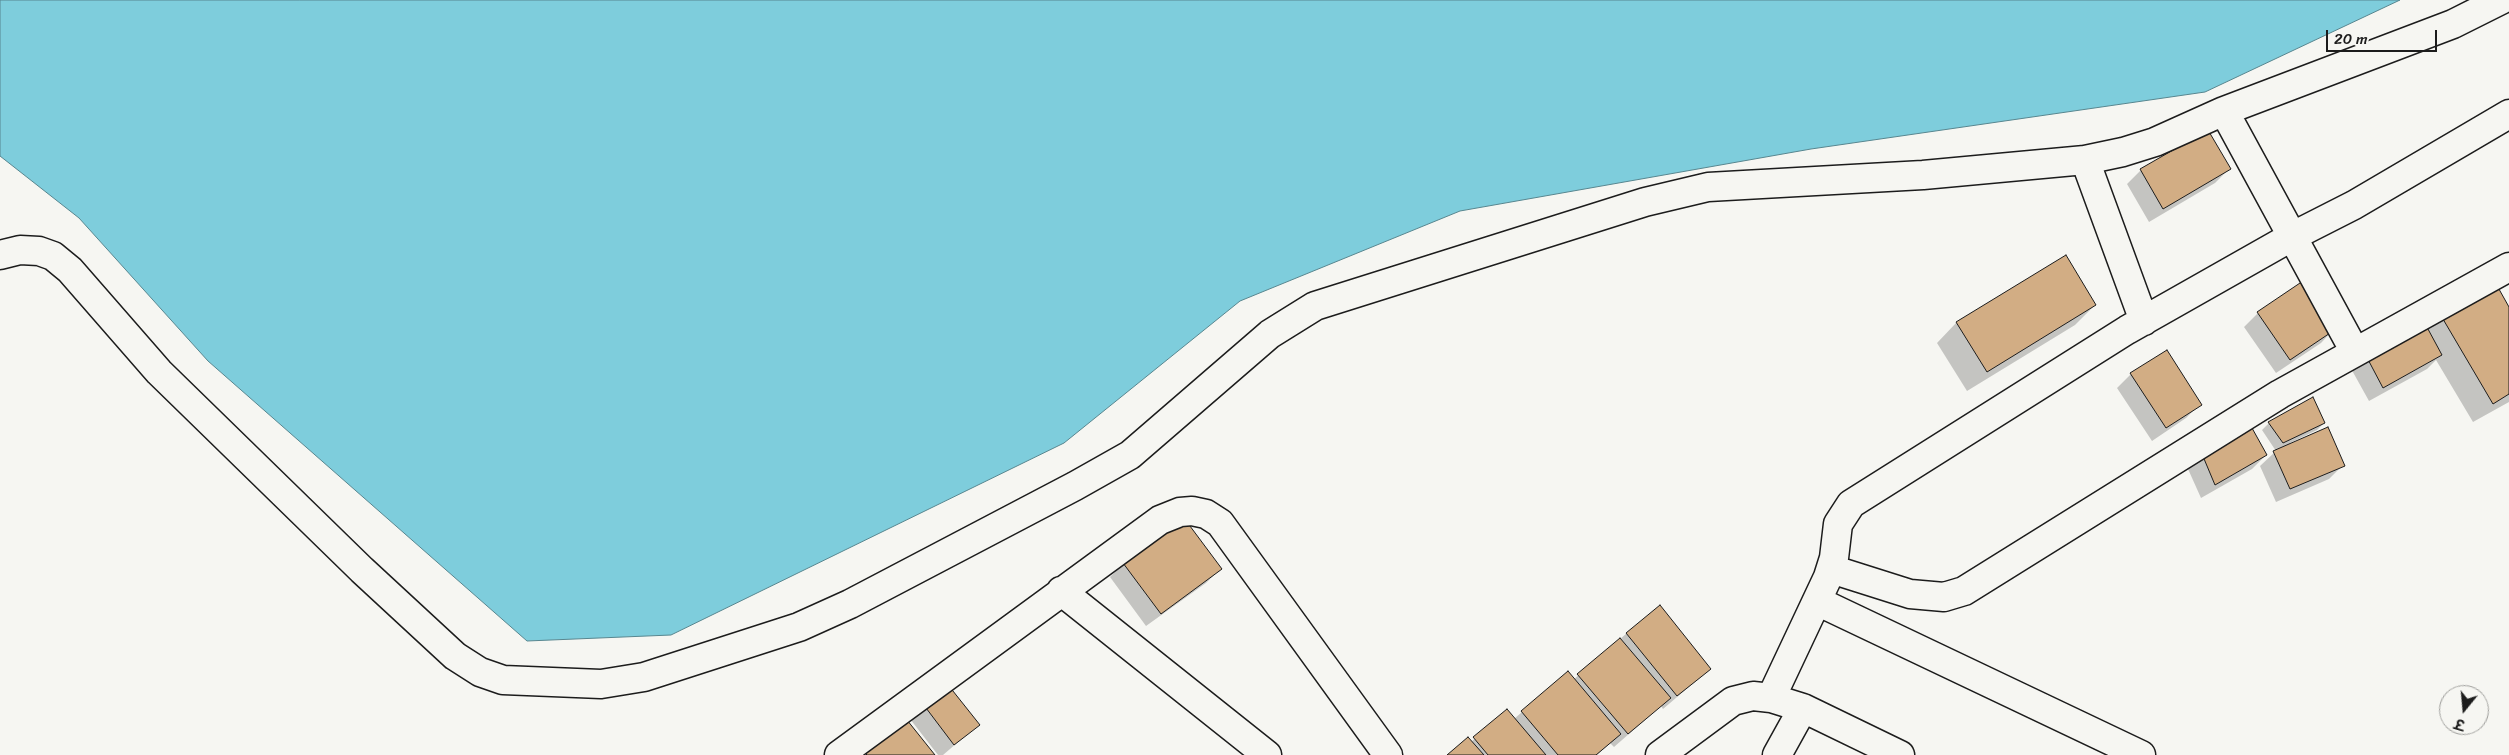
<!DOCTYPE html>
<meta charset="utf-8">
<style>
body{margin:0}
#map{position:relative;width:2509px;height:755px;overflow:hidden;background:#f6f6f2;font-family:Sriracha,"Playpen Sans Deva",sans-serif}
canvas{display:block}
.north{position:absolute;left:2439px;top:685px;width:50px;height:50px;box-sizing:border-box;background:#f6f6f2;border:1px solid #9f9f9c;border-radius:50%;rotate:197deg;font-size:14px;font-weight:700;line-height:20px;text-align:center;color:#1c1c1c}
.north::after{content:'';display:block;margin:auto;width:18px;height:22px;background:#1c1c1c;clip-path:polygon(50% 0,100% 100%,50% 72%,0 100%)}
.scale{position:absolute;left:2326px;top:30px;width:111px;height:22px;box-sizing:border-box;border:2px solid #1c1c1c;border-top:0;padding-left:6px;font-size:15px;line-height:18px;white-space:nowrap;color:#1c1c1c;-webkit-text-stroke:4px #f6f6f2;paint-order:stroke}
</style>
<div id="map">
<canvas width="2509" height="755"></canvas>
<div class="north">उ</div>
<div class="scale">20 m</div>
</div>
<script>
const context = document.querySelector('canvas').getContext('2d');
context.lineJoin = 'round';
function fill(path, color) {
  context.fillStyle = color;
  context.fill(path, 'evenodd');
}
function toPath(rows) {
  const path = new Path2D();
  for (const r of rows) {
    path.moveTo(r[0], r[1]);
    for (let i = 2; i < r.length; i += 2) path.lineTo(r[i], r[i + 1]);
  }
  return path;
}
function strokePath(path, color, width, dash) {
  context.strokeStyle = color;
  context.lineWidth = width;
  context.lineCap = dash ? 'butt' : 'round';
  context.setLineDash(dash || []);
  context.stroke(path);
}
const water = toPath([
 [0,0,2400,0,2205,92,1811,149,1460,211,1240,301,1064,443,671,635,527,641,208,361,79,218,0,156,0,0]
]);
fill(water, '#7ecddc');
strokePath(water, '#57868f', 1);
fill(toPath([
 [2229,169,2215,183,2149,222,2127,184,2141,170],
 [2065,257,2095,305,2075,325,1967,391,1937,343,1956,323],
 [2509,309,2509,402,2473,422,2436,360,2427,369,2369,401,2349,365,2427,329,2441,315],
 [2258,313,2334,329,2321,343,2276,373,2244,327],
 [2131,374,2200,404,2186,418,2152,441,2117,388],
 [2313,398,2324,423,2317,430,2290,443,2343,465,2329,479,2276,502,2260,466,2276,451,2262,430,2269,423],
 [2202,455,2266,455,2252,469,2201,498,2188,469],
 [1124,563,1220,569,1206,583,1146,626,1110,577],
 [1627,633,1710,669,1663,709,1661,706,1614,747,1610,743,1597,755,1449,755,1471,742,1507,711,1514,719,1522,712,1573,680],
 [945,682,978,725,943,755,938,755,907,715]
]), '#0003');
const building = toPath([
 [2208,130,2231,169,2163,209,2140,169,2208,130],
 [2066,255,2096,305,1987,372,1956,322,2066,255],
 [2303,281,2336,329,2290,360,2257,312,2303,281],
 [2495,282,2509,307,2509,394,2493,404,2440,314,2495,282],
 [2422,318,2442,355,2383,388,2363,350,2422,318],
 [2167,350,2202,405,2166,428,2130,373,2167,350],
 [2313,397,2325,423,2283,443,2268,422,2313,397],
 [2328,427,2345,466,2290,489,2273,451,2328,427],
 [2252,428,2267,455,2215,485,2202,454,2252,428],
 [1184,518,1222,569,1161,614,1123,563,1184,518],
 [1660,605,1711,669,1677,696,1626,633,1660,605],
 [1620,638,1671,698,1628,734,1577,674,1620,638],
 [1568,671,1621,734,1596,755,1558,755,1521,711,1568,671],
 [945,681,980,725,954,745,920,700,945,681],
 [1507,709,1546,755,1488,755,1473,737,1507,709],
 [907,720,935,755,867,755,865,753,907,720],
 [1468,737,1484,755,1447,755,1468,737]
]);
fill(building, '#d2ad84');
strokePath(building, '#1c1c1c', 1);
const minor = toPath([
 [2224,111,2355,352],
 [2085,160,2144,321],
 [0,255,20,250,39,251,53,256,70,270,159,372,362,570,455,656,480,672,503,680,601,684,644,677,799,627,850,604,1075,486,1130,455,1270,334,1315,306,1645,202,1708,187,1923,175,2085,160,2123,152,2155,142,2224,111,2453,24,2501,0],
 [1831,569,1910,594,1944,597,1964,591,2280,394,2509,267],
 [1061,591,1267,755],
 [1817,601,2141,755],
 [1771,698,1828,577,1834,558,1838,524,1851,504,2127,330,2293,236,2354,205,2509,114],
 [839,755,1160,520,1180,512,1192,511,1206,514,1220,523,1388,755],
 [1660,755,1733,701,1753,696,1771,698,1803,708,1900,755],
 [1777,755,1803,708]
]);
strokePath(minor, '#1c1c1c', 31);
strokePath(minor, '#f6f6f2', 28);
</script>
